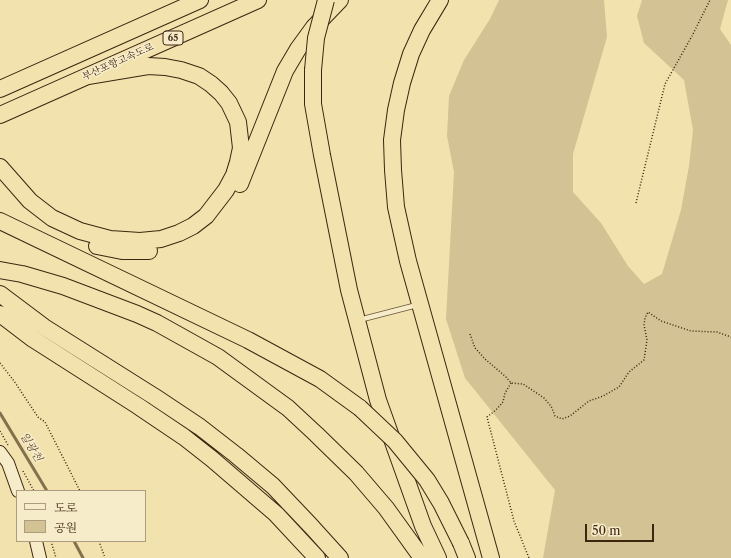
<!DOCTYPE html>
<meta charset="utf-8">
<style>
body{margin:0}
#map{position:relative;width:731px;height:558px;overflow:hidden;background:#f2e2ae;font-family:"Libre Caslon Text","Noto Serif KR",serif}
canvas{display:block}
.legend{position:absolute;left:16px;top:490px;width:130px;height:52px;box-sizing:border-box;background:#f7ecca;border:1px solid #ad9c80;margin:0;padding:5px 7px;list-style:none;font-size:12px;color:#3e2510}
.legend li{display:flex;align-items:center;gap:8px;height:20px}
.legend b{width:20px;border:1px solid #ad9c80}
.scale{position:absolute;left:585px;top:524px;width:69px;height:18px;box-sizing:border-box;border:2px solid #3e2510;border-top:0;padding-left:5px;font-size:12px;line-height:14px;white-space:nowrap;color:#3e2510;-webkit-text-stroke:3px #f7ecca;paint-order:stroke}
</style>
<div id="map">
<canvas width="731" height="558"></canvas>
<ul class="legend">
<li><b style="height:5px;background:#f7ecca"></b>도로</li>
<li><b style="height:11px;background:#d3c293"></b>공원</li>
</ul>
<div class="scale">50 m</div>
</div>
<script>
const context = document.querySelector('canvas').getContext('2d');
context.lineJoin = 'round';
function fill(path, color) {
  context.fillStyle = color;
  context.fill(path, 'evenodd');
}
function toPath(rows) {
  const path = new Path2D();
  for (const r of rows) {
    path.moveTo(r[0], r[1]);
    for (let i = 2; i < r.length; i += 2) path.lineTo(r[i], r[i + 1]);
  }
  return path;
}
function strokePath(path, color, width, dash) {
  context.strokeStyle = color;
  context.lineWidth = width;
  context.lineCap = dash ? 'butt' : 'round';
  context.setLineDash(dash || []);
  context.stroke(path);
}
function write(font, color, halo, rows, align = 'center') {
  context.font = font + ' "Libre Caslon Text","Noto Serif KR",serif';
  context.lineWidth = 3;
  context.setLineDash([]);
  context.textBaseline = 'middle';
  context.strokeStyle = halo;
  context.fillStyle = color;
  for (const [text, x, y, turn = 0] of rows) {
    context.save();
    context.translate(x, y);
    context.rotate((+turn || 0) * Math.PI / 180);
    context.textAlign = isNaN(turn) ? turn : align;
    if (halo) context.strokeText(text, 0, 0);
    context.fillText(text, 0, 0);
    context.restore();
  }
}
fill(toPath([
 [499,0,604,0,607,37,573,154,573,192,601,223,628,266,644,284,662,274,681,210,689,166,693,130,684,80,644,43,637,16,642,0,728,0,720,29,731,45,731,558,543,558,555,490,465,378,446,319,454,172,447,136,449,96,464,60,490,19]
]), '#d3c293');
strokePath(toPath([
 [0,413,47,491],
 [74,541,83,558]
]), '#85704e', 3);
const service = toPath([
 [359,320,417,305]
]);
const secondary = toPath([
 [0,452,8,463,18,491],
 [36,541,40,558]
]);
const motorway = toPath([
 [440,0,422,30,411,54,402,83,396,110,392,140,393,170,396,207,408,261,491,558],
 [313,70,313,104,322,155,349,290,378,400,423,526,438,558],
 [0,89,200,0],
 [0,115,258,0],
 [0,167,30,201,52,218,80,231,110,239,140,241,161,239,179,233,193,226,206,216,226,190,234,175,238,162,241,148,238,122,229,103,221,93,211,84,199,76,181,70,165,67,148,66,88,76],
 [240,184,285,71,298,49,314,27,340,0],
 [0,221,248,340,320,379,360,408],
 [97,246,122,251,149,251],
 [0,270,22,274,63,286,137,314,157,323,218,357,288,408,316,434,356,473,386,508,422,558],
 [0,294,44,327,155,397,200,427,236,455,273,486,311,526,340,558],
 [0,314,33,339,138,406,184,437,212,459,276,514,317,558],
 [461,543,467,558]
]);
strokePath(service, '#6b5438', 6);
strokePath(secondary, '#3e2510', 14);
strokePath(motorway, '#3e2510', 18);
strokePath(toPath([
 [636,203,665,84,692,36,710,0],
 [470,334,475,348,485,359,506,377,511,383,523,384,544,398,551,406,555,416,562,419,570,416,589,401,603,396,619,387,629,372,644,360,647,340,644,325,645,318,648,312,661,321,691,331,717,332,731,337],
 [0,363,14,381,38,417,45,422,80,491],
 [511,383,505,393,503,402,496,410,487,417,514,521,529,558],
 [0,431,8,445],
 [23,471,34,491],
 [51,541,56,558],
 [99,541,105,558]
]), '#3e2510', 1.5, [1, 2]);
strokePath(service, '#f7ecca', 4.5);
strokePath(secondary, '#f7ecca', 12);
strokePath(motorway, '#f2e2ae', 16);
const motorwayBridge = toPath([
 [313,70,316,38,326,0],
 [360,408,395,441,427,480,441,503,461,543]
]);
strokePath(motorwayBridge, '#3e2510', 18, []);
strokePath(motorwayBridge, '#f2e2ae', 16);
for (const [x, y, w] of [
 [173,38,20]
]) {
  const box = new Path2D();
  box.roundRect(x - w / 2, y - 7, w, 14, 3);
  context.fillStyle = '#f7ecca';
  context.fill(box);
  strokePath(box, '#3e2510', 1);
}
write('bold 9px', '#3e2510', null, [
 ["65",173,38]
]);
write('10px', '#3e2510', '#f7ecca', [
 ["부산포항고속도로",118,62,-24]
]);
write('italic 11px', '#624a2f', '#f7ecca', [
 ["일광천",31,447,59]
]);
</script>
